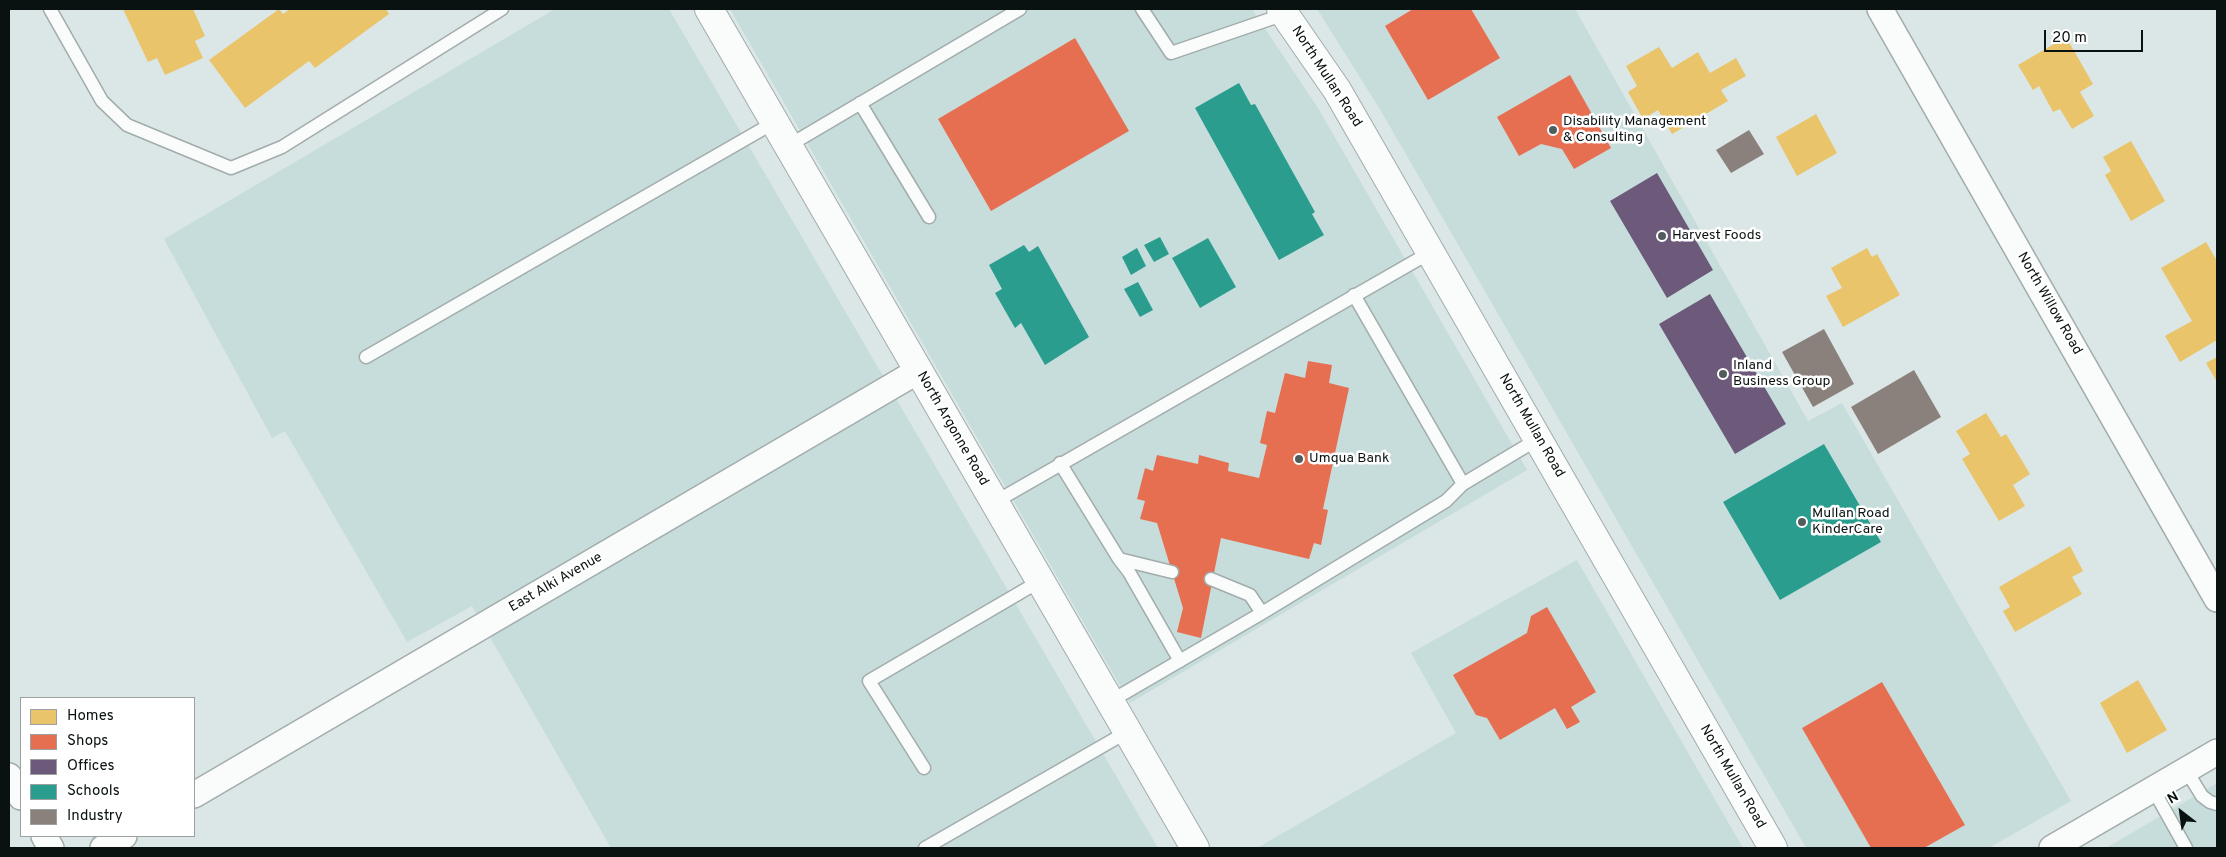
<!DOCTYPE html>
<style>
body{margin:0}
#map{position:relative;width:2226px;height:857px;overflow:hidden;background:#dbe7e6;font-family:Overpass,sans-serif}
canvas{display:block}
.frame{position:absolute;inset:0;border:10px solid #091111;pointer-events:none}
.legend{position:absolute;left:20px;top:697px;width:175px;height:140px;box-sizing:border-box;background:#fff;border:1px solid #9da0a0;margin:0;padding:6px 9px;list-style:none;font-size:15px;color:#091111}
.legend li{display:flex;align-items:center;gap:10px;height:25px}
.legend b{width:25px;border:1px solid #9da0a0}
.north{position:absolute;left:2156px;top:787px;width:50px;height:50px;-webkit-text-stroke:4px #fff;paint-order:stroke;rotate:330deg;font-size:14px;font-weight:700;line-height:20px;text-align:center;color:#091111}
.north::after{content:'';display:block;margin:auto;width:18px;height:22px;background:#091111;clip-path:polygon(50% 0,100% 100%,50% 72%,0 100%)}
.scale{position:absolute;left:2044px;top:30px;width:99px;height:22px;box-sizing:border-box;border:2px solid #091111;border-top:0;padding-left:6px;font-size:15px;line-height:18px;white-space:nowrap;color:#091111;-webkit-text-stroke:4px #fff;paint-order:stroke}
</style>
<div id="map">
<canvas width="2226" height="857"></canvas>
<div class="frame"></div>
<ul class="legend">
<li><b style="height:14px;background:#e9c46a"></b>Homes</li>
<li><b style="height:14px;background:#e76f51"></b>Shops</li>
<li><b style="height:14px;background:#6d597a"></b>Offices</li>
<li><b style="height:14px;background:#2a9d8f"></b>Schools</li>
<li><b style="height:14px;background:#8a817c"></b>Industry</li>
</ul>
<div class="north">N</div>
<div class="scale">20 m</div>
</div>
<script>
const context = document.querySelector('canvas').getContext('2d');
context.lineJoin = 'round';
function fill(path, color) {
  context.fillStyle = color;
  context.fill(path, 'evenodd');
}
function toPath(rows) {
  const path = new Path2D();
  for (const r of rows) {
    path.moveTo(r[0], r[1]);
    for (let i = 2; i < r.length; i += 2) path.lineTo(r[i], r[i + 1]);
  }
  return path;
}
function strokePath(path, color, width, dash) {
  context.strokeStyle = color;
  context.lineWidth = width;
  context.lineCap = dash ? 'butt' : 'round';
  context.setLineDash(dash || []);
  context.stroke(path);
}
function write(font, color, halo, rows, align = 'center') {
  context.font = font + ' Overpass,sans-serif';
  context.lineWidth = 5;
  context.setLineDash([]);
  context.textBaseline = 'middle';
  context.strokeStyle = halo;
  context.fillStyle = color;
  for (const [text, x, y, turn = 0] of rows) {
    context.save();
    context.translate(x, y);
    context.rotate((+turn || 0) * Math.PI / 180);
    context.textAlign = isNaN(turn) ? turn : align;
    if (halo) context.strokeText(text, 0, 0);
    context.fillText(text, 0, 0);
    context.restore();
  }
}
fill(toPath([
 [555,9,669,9,1158,848,611,848,472,606,407,642,285,431,272,438,164,239],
 [730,9,1252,9,1318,108,1527,470,1130,703],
 [1317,9,1575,9,1808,421,1842,403,2071,801,1989,848,1806,848,1381,111],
 [1577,560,1743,848,1257,848,1456,733,1411,653],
 [2217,783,2217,848,2106,848]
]), '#c6dddc');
fill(toPath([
 [123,9,193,9,205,36,195,41,203,58,165,75,157,58,148,62],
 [279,9,283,14,290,9,386,9,389,14,315,68,309,61,245,108,209,60],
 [2066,37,2093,84,2080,92,2094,116,2072,129,2060,109,2053,112,2039,86,2033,90,2018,65],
 [1659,47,1672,68,1698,52,1710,73,1736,58,1746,76,1721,90,1728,101,1672,134,1658,110,1643,119,1628,92,1637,86,1626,66],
 [1816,114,1837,153,1797,176,1776,137],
 [2131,141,2165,201,2131,221,2105,175,2111,171,2103,157],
 [2206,242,2217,261,2217,340,2180,362,2165,336,2192,321,2161,268],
 [1867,248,1872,257,1877,254,1900,295,1843,327,1826,296,1842,288,1831,268],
 [2217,357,2217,382,2206,363],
 [1986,413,2001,437,2006,434,2030,474,2013,485,2025,506,1999,521,1962,459,1970,454,1956,431],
 [2070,546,2083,571,2072,577,2082,594,2015,632,2003,611,2010,607,1999,587],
 [2138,680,2167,730,2127,753,2100,703]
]), '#e9c46a');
fill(toPath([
 [1413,9,1471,9,1500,58,1428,100,1385,26],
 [1075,38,1129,131,991,211,938,119],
 [1570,75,1611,148,1574,169,1562,149,1541,144,1519,156,1497,117],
 [1308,361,1332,365,1329,383,1349,388,1323,509,1328,510,1321,545,1314,543,1309,559,1221,538,1201,638,1177,632,1183,608,1157,523,1140,519,1145,501,1137,499,1145,468,1153,471,1157,455,1198,464,1199,455,1229,463,1228,471,1259,478,1267,445,1260,443,1267,411,1275,413,1285,373,1305,378],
 [1547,607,1596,692,1571,707,1580,722,1567,729,1555,708,1500,740,1487,718,1476,715,1453,675,1527,633,1531,616],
 [1882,682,1965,825,1924,848,1871,848,1802,728]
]), '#e76f51');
fill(toPath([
 [1657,173,1713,270,1667,298,1610,201],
 [1710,294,1786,424,1735,454,1659,324]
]), '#6d597a');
fill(toPath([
 [1239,83,1251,105,1255,104,1315,212,1312,214,1324,235,1279,260,1195,108],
 [1160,237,1169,254,1154,262,1144,245],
 [1208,238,1236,287,1200,308,1172,258],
 [1024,245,1029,252,1038,246,1089,337,1045,365,1021,323,1015,328,995,293,1002,289,989,265],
 [1137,248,1146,266,1131,275,1122,257],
 [1138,282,1153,310,1140,317,1124,289],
 [1824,444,1881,542,1780,600,1723,502]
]), '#2a9d8f');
fill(toPath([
 [1749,130,1764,154,1731,173,1716,150],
 [1824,329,1854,384,1813,407,1782,352],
 [1914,370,1941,417,1878,454,1851,407]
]), '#8a817c');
const service = toPath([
 [50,9,102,101,127,125,231,168,282,147,502,9],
 [1142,9,1171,53,1285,14],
 [860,103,929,217],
 [788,146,1020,9],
 [1354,295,1463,484,1538,439],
 [366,357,775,122],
 [1060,463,1119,559,1129,572,1180,661],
 [995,502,1431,252],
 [1119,559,1172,572],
 [1211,579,1250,595,1262,613],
 [1109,702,1262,613,1446,501,1463,484],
 [924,768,869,681,1040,581],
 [2186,770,2202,796,2210,802,2217,804],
 [2153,789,2186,848],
 [925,848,1127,732]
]);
const minor = toPath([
 [1880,9,2217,599],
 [9,776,21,797],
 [194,795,918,371],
 [44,836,51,848],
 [103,848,124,836],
 [2052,848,2217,752]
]);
const primary = toPath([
 [709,9,1195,848],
 [1281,9,1337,90,1773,848]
]);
strokePath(service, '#a2acab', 15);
strokePath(minor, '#a2acab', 28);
strokePath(primary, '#a2acab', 30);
strokePath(service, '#fafbfb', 12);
strokePath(minor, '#fafbfb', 25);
strokePath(primary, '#fafbfb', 28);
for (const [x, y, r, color] of [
 [1553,130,5,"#525c5c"],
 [1662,236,5,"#525c5c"],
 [1723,374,5,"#525c5c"],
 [1299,459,5,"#525c5c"],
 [1802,522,5,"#525c5c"]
]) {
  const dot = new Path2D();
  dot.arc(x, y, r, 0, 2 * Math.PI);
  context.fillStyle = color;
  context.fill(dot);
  strokePath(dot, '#fff', 2);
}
write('14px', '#091111', '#fff', [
 ["North Mullan Road",1326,77,57],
 ["North Willow Road",2049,304,60],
 ["North Mullan Road",1531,426,60],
 ["North Argonne Road",952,429,60],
 ["East Alki Avenue",556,583,-30],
 ["North Mullan Road",1732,777,60]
]);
write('14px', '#091111', '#fff', [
 ["Disability Management",1563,122],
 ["& Consulting",1563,138],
 ["Harvest Foods",1672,236],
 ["Inland",1733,366],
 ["Business Group",1733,382],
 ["Umqua Bank",1309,459],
 ["Mullan Road",1812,514],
 ["KinderCare",1812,530]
], 'left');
</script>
